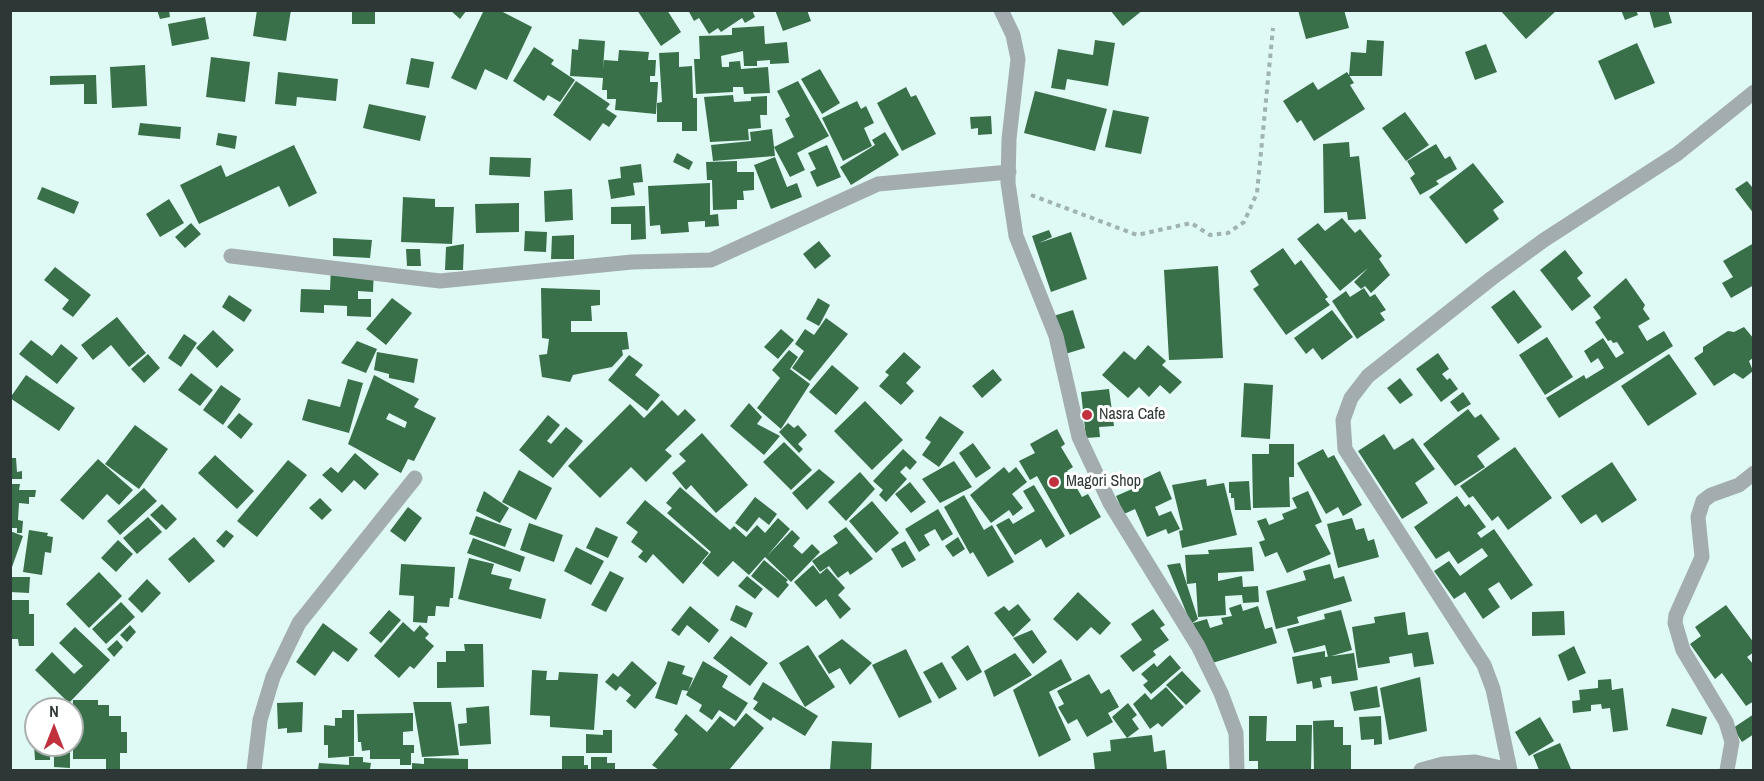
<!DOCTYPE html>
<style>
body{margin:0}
#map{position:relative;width:1764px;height:781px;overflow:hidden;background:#dff9f5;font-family:"Archivo Narrow",sans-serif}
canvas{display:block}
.frame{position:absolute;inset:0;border:12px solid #2d3735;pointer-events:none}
.north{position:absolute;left:24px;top:697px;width:60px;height:60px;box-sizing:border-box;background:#fff;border:2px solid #abafae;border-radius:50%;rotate:0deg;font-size:16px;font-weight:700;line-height:24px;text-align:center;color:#2d3735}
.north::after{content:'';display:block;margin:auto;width:21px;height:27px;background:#c1303d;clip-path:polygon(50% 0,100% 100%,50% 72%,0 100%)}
</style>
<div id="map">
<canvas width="1764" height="781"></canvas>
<div class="frame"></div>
<div class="north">N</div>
</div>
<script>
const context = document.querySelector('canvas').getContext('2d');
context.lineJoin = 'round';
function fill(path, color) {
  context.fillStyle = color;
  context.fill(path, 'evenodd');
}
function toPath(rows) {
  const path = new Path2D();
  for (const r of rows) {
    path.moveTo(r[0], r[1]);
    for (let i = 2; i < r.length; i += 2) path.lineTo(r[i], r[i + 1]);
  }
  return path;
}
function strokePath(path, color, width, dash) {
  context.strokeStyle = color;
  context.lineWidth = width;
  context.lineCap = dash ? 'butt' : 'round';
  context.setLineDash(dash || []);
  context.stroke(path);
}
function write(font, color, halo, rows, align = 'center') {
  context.font = font + ' "Archivo Narrow",sans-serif';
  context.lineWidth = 6;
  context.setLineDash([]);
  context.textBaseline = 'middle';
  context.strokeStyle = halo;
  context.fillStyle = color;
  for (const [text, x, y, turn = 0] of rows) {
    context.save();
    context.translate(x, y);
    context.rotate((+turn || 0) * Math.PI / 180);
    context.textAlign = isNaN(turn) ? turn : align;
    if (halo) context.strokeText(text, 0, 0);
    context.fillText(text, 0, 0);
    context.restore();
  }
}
fill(toPath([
 [157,10,169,10,170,17,160,19],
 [257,10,291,10,286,41,253,36],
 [352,10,375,10,375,24,352,24],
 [450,10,467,10,460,19],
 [484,10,499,10,532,27,507,80,485,69,476,90,451,78],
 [637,10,667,10,681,32,661,46],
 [688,10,752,10,755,17,745,23,742,18,721,32,718,28,709,34,699,18,694,21],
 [775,10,807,10,811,21,783,31],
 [1110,10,1143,10,1123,26],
 [1298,10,1344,10,1349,28,1306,39],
 [1500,10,1557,10,1526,39],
 [1621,10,1636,10,1638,15,1625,20],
 [1649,10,1668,10,1672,23,1654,28],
 [205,17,209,39,172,46,168,24],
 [764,26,765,44,787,42,789,63,770,64,770,60,757,61,757,66,744,66,743,51,721,56,722,67,729,67,729,62,740,61,741,69,768,67,770,93,744,94,743,87,733,87,733,92,696,94,694,59,700,59,699,36,732,35,732,28],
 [579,39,605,41,603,69,604,60,618,61,619,50,649,52,648,60,656,60,655,76,650,76,650,82,658,82,656,114,615,110,616,99,607,99,607,90,602,90,603,78,570,76,572,49,578,50],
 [1095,40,1115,43,1108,86,1067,79,1065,90,1051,88,1058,49,1093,55],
 [1367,40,1384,41,1382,76,1349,76,1351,52,1366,53],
 [1637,43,1655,83,1615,100,1598,61],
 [1486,44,1497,72,1475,80,1465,52],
 [534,47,554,60,551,64,575,80,560,102,548,95,544,101,513,81],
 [679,52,679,67,692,66,693,98,697,98,697,131,682,131,682,122,657,122,657,103,662,102,659,53],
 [211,57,250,62,245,102,206,97],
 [411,58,434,62,429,88,406,84],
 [145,65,147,106,112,108,110,67],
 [820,69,840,103,822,114,801,79],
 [278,72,338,79,336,101,297,97,296,106,275,104],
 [1347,72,1354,83,1350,85,1365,109,1314,141,1301,120,1297,123,1283,101,1313,82,1318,90],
 [96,75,97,104,84,104,84,84,50,85,50,76],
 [576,81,610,104,606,109,617,116,609,127,603,123,590,141,553,115],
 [798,81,829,136,797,153,805,170,790,177,774,147,794,137,785,119,790,116,777,91],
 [906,87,911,97,916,95,936,134,902,151,877,103],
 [1035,91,1107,109,1095,151,1024,133],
 [733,95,734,102,751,101,751,97,767,96,767,115,760,115,761,128,748,129,749,140,710,142,704,97],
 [857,101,861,109,866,106,874,123,864,128,872,146,843,161,822,118],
 [369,104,426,116,420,141,363,128],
 [1113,110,1149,117,1141,154,1105,147],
 [1405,112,1429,145,1406,161,1382,128],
 [991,116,992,134,978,135,978,128,971,129,970,117],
 [140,123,181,127,180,139,138,135],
 [772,129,775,156,713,161,711,145,751,141,750,132],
 [885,132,899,155,851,185,840,167,875,145,872,140],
 [218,133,237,136,235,149,216,145],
 [1349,142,1350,157,1359,156,1366,219,1348,220,1347,212,1324,213,1323,144],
 [1436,144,1445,159,1450,156,1457,169,1436,181,1439,184,1420,195,1410,178,1415,174,1407,161],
 [294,145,317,193,289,207,279,186,199,224,180,185,221,165,226,177],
 [827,145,841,177,817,187,810,172,816,169,808,153],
 [677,153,693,162,689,170,673,162],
 [490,157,531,158,530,177,489,175],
 [775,157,787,187,797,183,802,197,771,209,754,165],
 [737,161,737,172,754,172,754,190,743,191,744,200,737,200,737,209,713,210,712,180,707,180,706,162],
 [1473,163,1504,202,1493,210,1499,219,1466,244,1429,197],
 [641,164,643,182,633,183,635,195,611,199,608,180,621,178,620,167],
 [1747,181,1752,187,1754,186,1754,214,1735,189],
 [710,183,710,215,718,214,719,226,705,227,705,221,688,222,689,232,661,234,660,225,650,226,648,186],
 [42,187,79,202,74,214,37,199],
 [572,189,573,220,545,222,544,191],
 [403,197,435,199,435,207,454,207,452,244,401,242],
 [169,199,184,223,160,237,146,214],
 [519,203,519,232,476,233,475,204],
 [645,206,646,239,631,240,631,224,611,224,611,207],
 [1342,218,1355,233,1360,229,1382,256,1379,259,1390,275,1371,293,1365,286,1361,289,1354,282,1368,268,1340,291,1297,239,1318,223,1325,231],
 [191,223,201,234,185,248,175,237],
 [1049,230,1052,237,1039,243,1071,232,1087,279,1051,292,1032,236],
 [525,231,547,232,546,252,524,251],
 [574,235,574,259,551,259,552,236],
 [333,238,372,240,370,258,333,256],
 [819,241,831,256,815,269,803,254],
 [1754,243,1754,285,1731,298,1722,283,1733,277,1723,261],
 [464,244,463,270,445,270,446,247],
 [1283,248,1295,265,1301,260,1328,297,1325,299,1330,305,1286,335,1253,289,1259,285,1250,271],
 [406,249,420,249,421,266,407,266],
 [1565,250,1583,273,1577,278,1591,296,1572,311,1540,270],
 [331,266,374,268,373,292,358,291,358,299,371,299,371,317,347,316,347,306,324,305,324,313,300,312,301,289,330,290],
 [1218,266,1223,358,1169,360,1164,270],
 [55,267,91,295,73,317,62,309,69,300,44,280],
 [1626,278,1645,305,1643,309,1650,319,1638,326,1647,341,1664,331,1673,346,1559,418,1546,398,1584,375,1586,379,1604,368,1598,358,1591,363,1584,351,1603,338,1616,358,1624,353,1617,342,1613,343,1611,340,1608,341,1595,322,1601,318,1593,307],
 [541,288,600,290,600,305,591,306,592,321,571,321,571,332,627,332,629,349,622,350,623,355,612,367,573,375,570,382,542,377,539,355,547,354,549,339,542,338],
 [1364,288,1370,297,1375,294,1386,310,1380,313,1385,320,1357,339,1332,301,1346,291,1350,297],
 [1514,290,1542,327,1518,344,1491,307],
 [229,295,252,310,244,322,222,307],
 [392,298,412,313,386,345,366,329],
 [818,298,830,305,819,326,806,319],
 [1073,310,1085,348,1062,355,1050,317],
 [1332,310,1353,337,1322,360,1313,348,1306,354,1294,338],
 [117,317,146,353,129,367,111,345,93,360,81,345],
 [826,318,848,334,810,381,792,368,804,351,795,344,805,329,814,335],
 [1744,327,1754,339,1754,357,1749,361,1753,371,1743,379,1734,373,1714,386,1694,358,1703,352,1703,347,1728,331,1734,332],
 [781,329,794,340,778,359,764,347],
 [213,330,234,350,217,368,196,348],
 [184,334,197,343,181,367,168,358],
 [1547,337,1573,377,1545,395,1519,355],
 [31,340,52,356,61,344,78,358,57,384,19,354],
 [357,341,377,349,366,373,341,363],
 [1148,345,1166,361,1162,365,1182,382,1170,394,1160,385,1149,397,1139,387,1128,398,1102,375,1124,351,1135,360],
 [789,350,798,357,790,369,810,384,781,429,757,408,780,378,772,370],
 [377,352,418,359,414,383,389,378,389,374,374,370],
 [904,352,921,367,906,383,914,391,901,405,879,386,889,375,885,372],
 [1438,353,1449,369,1442,374,1447,380,1450,378,1458,389,1441,402,1416,369],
 [148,354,160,368,144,383,131,369],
 [1669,354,1697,394,1648,426,1621,386],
 [629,355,643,365,635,375,660,395,647,411,608,380],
 [832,365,859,388,836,415,809,392],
 [993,369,1002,380,982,398,972,386],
 [191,373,213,390,200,406,178,390],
 [26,375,75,408,59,431,10,398],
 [374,375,419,399,414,407,436,418,414,461,408,459,401,473,348,444],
 [389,413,407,422,405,428,386,419],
 [1400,378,1413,395,1400,404,1387,388],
 [348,379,363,383,349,433,302,420,308,399,340,407],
 [1244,383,1273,385,1270,439,1241,437],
 [221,385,241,399,223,425,203,410],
 [1109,389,1114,426,1099,427,1100,437,1086,438,1081,392],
 [1463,392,1471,404,1458,412,1450,402],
 [662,400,678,416,685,409,696,420,665,450,672,456,646,482,631,467,600,498,568,466,630,404,644,418],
 [865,401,903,440,872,470,834,431],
 [749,403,762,417,757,424,780,436,764,455,730,426],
 [1468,409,1475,418,1481,414,1500,439,1477,456,1485,467,1455,486,1423,444],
 [239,413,253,424,241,439,227,427],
 [548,415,560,425,547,441,551,444,566,427,583,441,553,478,519,450],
 [940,416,964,432,939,467,922,455,931,442,925,438],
 [788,423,794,428,798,425,807,435,798,444,803,449,799,453,779,432],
 [135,425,168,449,139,489,105,464],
 [1057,429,1065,444,1061,447,1073,467,1067,471,1082,497,1088,494,1101,517,1070,535,1037,476,1030,480,1019,461,1035,453,1030,444],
 [702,433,748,485,716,513,691,485,686,490,672,473,686,461,679,454],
 [1384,434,1394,450,1413,438,1435,469,1415,483,1428,503,1402,519,1358,451],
 [784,442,812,470,791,490,763,462],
 [973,443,991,468,976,478,959,453],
 [1269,444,1294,444,1294,477,1289,477,1290,507,1253,508,1252,454,1269,454],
 [1515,447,1552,498,1508,530,1498,516,1492,521,1473,496,1469,498,1460,486],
 [903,449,917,462,910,470,906,466,900,472,907,479,886,502,879,495,883,490,873,481],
 [1323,449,1328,458,1334,455,1362,505,1343,516,1338,507,1326,514,1297,463],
 [355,453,379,474,365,490,354,480,342,493,322,475,331,467,338,473],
 [215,455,254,491,237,509,198,473],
 [10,458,16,458,17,472,22,471,22,479,10,479],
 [98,459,133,490,119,505,107,494,83,520,60,500],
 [288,460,307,475,257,537,237,521],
 [954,461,972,487,940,503,922,479],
 [1612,462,1637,500,1602,523,1596,514,1581,524,1561,496],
 [1004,467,1009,473,1016,467,1027,482,1012,494,1023,508,1013,516,1009,510,991,523,970,495],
 [819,469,835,482,807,510,792,493],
 [519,470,552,488,536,520,502,502],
 [1160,471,1172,499,1155,507,1159,516,1171,511,1180,529,1168,534,1166,529,1147,537,1135,509,1124,514,1116,496,1139,486,1137,482],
 [860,472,875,489,846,521,828,502],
 [1206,479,1207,486,1224,483,1237,535,1182,548,1179,531,1183,530,1172,485],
 [1249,481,1251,510,1235,510,1234,498,1231,498,1231,493,1229,493,1229,482],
 [910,482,926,502,911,513,895,494],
 [10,484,20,484,19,490,36,490,35,497,29,497,29,504,19,503,18,520,23,521,22,533,17,533,17,528,10,528],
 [1034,485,1065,536,1046,548,1041,539,1015,555,996,525,1009,518,1013,524,1035,511,1023,491],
 [680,487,730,530,734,526,746,537,757,525,765,533,778,518,790,529,767,556,792,530,800,538,793,546,802,554,812,544,820,552,791,582,765,557,749,575,733,561,718,577,702,563,711,552,667,513,672,508,666,503],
 [144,488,157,501,120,535,107,521],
 [484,491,509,508,500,523,476,511],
 [1308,491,1322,522,1315,525,1331,554,1287,573,1277,552,1265,557,1259,542,1265,540,1257,521,1266,518,1269,525,1284,519,1282,514,1297,508,1292,498],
 [964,495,984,530,992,525,1014,562,988,577,973,552,970,554,944,507],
 [1457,496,1465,507,1469,504,1486,527,1477,533,1481,538,1494,529,1533,585,1511,600,1499,582,1488,589,1500,607,1483,619,1465,592,1454,599,1434,571,1449,561,1460,576,1488,556,1482,548,1458,564,1449,551,1436,559,1414,527],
 [755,497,777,514,769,525,759,517,747,532,735,523],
 [320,498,332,510,322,520,309,508],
 [645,500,709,553,683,584,653,554,646,563,638,557,643,551,631,542,638,532,626,523],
 [872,501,899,533,876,553,849,521],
 [162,504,177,519,166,530,150,515],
 [408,507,422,518,405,542,390,531],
 [938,509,953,534,942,541,935,529,924,535,930,545,919,552,905,529],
 [476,516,512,529,505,547,469,534],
 [148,517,162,532,137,554,123,538],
 [1352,518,1356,530,1364,528,1368,541,1374,539,1379,557,1338,568,1327,524],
 [529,523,563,535,554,562,520,550],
 [596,527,618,537,608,558,586,548],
 [846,527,873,559,850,575,848,571,838,578,829,566,832,564,820,572,812,561,838,543,833,536],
 [29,530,48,533,47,536,53,537,51,553,45,552,42,575,23,572],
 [226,530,234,536,224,548,216,541],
 [10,531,23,536,11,570,10,570],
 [194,537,215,561,189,583,168,559],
 [958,537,965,549,953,557,945,546],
 [473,538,525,557,520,572,467,553],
 [118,540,133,554,116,572,101,558],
 [905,541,916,560,902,568,891,549],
 [576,547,604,561,591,585,564,571],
 [1252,547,1254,571,1218,573,1218,581,1242,576,1243,587,1258,586,1259,602,1243,603,1242,595,1225,596,1226,615,1198,617,1196,583,1187,584,1185,555,1209,554,1208,550],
 [469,558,494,564,491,574,512,579,509,589,546,599,541,619,458,599],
 [764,560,788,580,786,582,789,585,778,598,751,576],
 [1180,563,1198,619,1191,624,1167,565],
 [401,564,455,567,453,598,450,598,449,607,436,606,435,616,428,616,427,623,413,622,414,596,399,595],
 [1330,564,1334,579,1344,576,1352,601,1297,617,1299,623,1276,629,1266,591,1306,580,1303,571],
 [813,565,820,574,827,568,845,588,838,595,851,609,840,619,826,599,816,607,794,582],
 [610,571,624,578,606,612,591,605],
 [99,572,122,596,89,628,66,604],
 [747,576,763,589,755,599,738,586],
 [10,577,30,577,29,593,10,592],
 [147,579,161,593,142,613,128,599],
 [1078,592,1111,623,1100,635,1091,627,1077,641,1053,619],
 [10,600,29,600,29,614,34,614,34,646,19,646,18,639,10,639],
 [121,602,135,617,106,644,92,629],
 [1018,604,1031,620,1013,637,994,613,1004,606,1009,611],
 [1241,604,1243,611,1258,606,1265,629,1272,627,1277,643,1206,665,1193,623,1207,619,1210,628,1223,624,1221,618,1232,616,1229,608],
 [736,605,753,613,746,628,730,620],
 [1726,605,1754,643,1754,652,1747,657,1754,665,1754,701,1746,706,1722,673,1715,679,1690,644,1701,636,1695,627],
 [690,606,719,630,709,643,687,625,679,636,671,630],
 [1153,609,1165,625,1160,628,1169,640,1153,651,1156,655,1133,672,1120,656,1142,640,1131,624],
 [389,610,401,620,381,643,369,633],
 [1341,610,1352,650,1328,657,1325,645,1294,653,1287,629,1325,619,1324,614],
 [1564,611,1565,635,1532,636,1532,612],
 [1405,612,1408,635,1428,632,1434,664,1414,667,1412,653,1389,657,1390,663,1358,668,1352,627,1375,623,1374,617],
 [403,622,414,632,420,625,429,634,425,638,434,646,414,669,410,666,399,678,374,656],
 [323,623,358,649,348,662,333,651,315,676,296,662],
 [130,625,136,632,127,642,120,635],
 [75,627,110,660,69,703,35,670,52,652,74,674,83,666,59,643],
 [1032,630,1047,652,1033,664,1013,638],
 [731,636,768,663,750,686,713,658],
 [842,639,872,663,850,685,840,668,829,674,818,656],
 [117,640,123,647,114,657,107,649],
 [464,644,483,644,484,687,437,688,437,662,446,662,446,651,465,651],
 [808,645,835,687,805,707,779,663],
 [968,645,982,672,967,681,951,657],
 [1574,646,1586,673,1568,681,1558,655],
 [906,649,932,702,899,718,872,665],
 [1325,651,1325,657,1354,653,1358,680,1332,684,1331,676,1320,678,1322,687,1313,689,1312,681,1297,684,1292,657],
 [1015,653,1032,675,994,697,984,671],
 [1170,655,1181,668,1151,694,1143,685,1148,681,1141,674,1154,663,1157,667],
 [1061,659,1072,680,1049,692,1071,740,1039,757,1013,690],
 [632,661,657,683,635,709,626,701,631,695,620,686,616,691,605,682,613,673,618,677],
 [668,661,685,666,682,674,693,678,688,691,682,690,677,705,655,698],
 [703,661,728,676,722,687,748,703,736,721,719,710,712,720,699,711,702,705,686,695],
 [942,662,957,689,939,699,923,672],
 [532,670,547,671,546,680,558,680,559,672,598,674,594,730,550,727,550,716,530,715],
 [1182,671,1201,691,1186,705,1166,685],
 [1089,674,1101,694,1109,689,1119,707,1108,713,1113,722,1087,737,1077,719,1068,724,1058,707,1064,704,1057,691],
 [1420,677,1427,731,1389,740,1380,688],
 [1611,679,1612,690,1623,688,1628,730,1613,732,1610,708,1602,709,1601,704,1591,705,1591,711,1573,713,1572,701,1580,700,1579,690,1598,688,1598,680],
 [763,682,818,716,805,736,773,717,771,721,753,709,758,702,753,699],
 [1377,686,1380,707,1354,711,1350,692],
 [1166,687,1184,707,1162,727,1158,723,1150,729,1133,704,1145,693,1151,700],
 [73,700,98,700,98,705,109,705,109,716,121,716,121,732,127,732,127,753,120,753,120,770,106,770,106,759,73,759],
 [303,702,302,732,287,733,287,728,278,729,277,703],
 [413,702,451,702,459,755,422,757],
 [1128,703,1137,715,1132,719,1139,729,1127,738,1152,735,1154,752,1165,750,1167,770,1095,770,1093,753,1111,751,1110,740,1127,738,1112,717],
 [489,706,491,744,460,746,458,724,467,723,466,708],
 [1672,708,1707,717,1702,735,1666,726],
 [342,710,354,710,354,756,328,758,328,745,324,745,324,725,335,726,335,718,342,718],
 [413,713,413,731,403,732,403,745,414,745,414,753,411,753,411,765,400,765,400,759,370,759,370,750,362,751,361,742,358,742,357,714],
 [746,713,764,728,729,770,659,770,652,765,678,734,674,730,686,714,707,732,720,716,734,727],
 [1754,714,1754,734,1742,742,1733,728],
 [1249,716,1267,716,1266,741,1296,741,1296,725,1312,725,1311,770,1258,770,1258,761,1249,761],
 [1381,716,1382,744,1374,745,1374,739,1361,740,1359,717],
 [1540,717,1554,741,1529,756,1515,732],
 [1334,720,1334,727,1343,727,1343,745,1351,745,1351,770,1314,770,1313,721],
 [603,730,612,730,612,753,586,753,586,734,603,735],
 [832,741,872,743,871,770,830,770],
 [1560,743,1571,769,1539,770,1533,755],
 [34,745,50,745,50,760,35,760],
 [54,747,70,747,70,768,54,767],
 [562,756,584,756,584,765,588,765,588,770,562,770],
 [349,757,363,757,363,762,371,763,370,769,318,770,319,763,349,765],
 [591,757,607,757,607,763,615,763,615,770,591,770],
 [424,758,468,759,468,770,412,770,412,763,424,764]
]), '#39704a');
strokePath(toPath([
 [1031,195,1137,235,1191,223,1210,235,1228,233,1244,222,1257,193,1273,28]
]), '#9fb3af', 4, [4.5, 4.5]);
strokePath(toPath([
 [1001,10,1013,35,1018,59,1009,139,1008,183,1016,236,1056,336,1079,437,1110,503,1198,646,1221,693,1236,733,1237,770],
 [231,256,440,281,632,262,711,260,878,184,1009,172],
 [254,770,260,720,273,677,299,623,415,478],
 [1421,770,1443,764,1475,762,1510,770],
 [1510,770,1493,689,1484,665,1345,449,1343,420,1351,398,1368,376,1492,278,1544,240,1677,154,1754,92],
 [1727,770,1732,742,1726,722,1683,650,1675,623,1676,615,1702,557,1698,517,1703,501,1711,495,1739,485,1754,473]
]), '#a3adb0', 15);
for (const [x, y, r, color] of [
 [1087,415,6,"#c1303d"],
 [1054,482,6,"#c1303d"]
]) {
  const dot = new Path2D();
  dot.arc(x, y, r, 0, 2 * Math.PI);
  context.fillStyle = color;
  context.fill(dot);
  strokePath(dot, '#fff', 2);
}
write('16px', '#2d3735', '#fff', [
 ["Nasra Cafe",1099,415],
 ["Magori Shop",1066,482]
], 'left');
</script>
